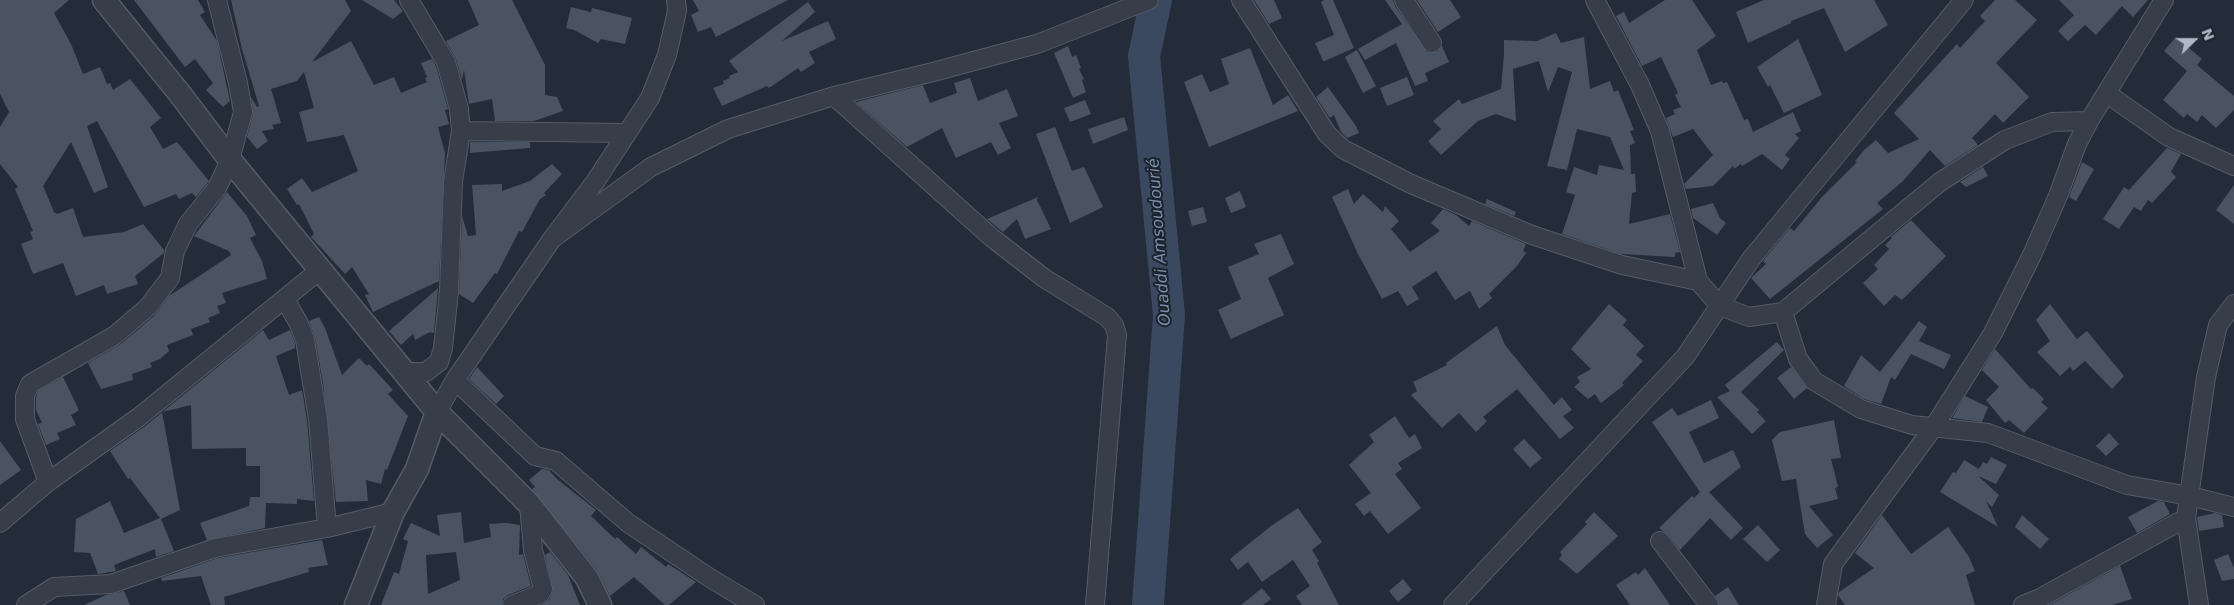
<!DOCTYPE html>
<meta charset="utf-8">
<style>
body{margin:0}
#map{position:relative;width:2234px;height:605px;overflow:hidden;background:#242c39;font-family:"DejaVu Sans",sans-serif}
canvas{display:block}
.north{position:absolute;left:2169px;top:15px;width:50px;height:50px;-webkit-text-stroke:4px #1c232e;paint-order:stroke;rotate:68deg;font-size:14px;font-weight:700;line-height:20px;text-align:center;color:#b2b9c5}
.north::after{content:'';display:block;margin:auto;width:18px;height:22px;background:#b2b9c5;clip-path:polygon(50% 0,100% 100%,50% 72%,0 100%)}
</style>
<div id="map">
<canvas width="2234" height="605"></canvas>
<div class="north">N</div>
</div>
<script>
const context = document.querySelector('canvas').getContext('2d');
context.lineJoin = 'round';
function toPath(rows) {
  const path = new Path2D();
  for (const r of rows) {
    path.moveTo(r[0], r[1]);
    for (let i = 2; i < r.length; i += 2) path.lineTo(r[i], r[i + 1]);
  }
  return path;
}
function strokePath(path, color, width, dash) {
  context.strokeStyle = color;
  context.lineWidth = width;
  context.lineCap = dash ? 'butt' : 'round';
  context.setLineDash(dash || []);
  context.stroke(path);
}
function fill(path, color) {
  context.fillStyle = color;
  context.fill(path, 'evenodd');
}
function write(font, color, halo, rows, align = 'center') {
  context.font = font + ' "DejaVu Sans",sans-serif';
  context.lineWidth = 4;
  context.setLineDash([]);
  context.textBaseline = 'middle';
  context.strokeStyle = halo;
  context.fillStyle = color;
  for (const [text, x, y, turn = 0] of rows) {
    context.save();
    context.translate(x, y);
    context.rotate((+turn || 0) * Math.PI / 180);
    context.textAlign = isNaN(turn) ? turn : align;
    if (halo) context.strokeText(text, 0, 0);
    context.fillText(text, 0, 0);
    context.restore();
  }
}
strokePath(toPath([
 [1148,605,1169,315,1144,56,1156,0]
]), '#3a4960', 32);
fill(toPath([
 [0,0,69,0,54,13,71,44,83,74,100,67,107,84,110,83,113,90,130,79,161,118,150,127,163,149,177,142,209,181,196,197,192,193,179,199,176,194,144,207,97,121,87,126,108,187,94,193,71,142,43,186,54,212,57,214,73,208,83,237,124,232,143,224,164,250,164,253,135,276,138,284,107,294,104,285,76,296,63,263,33,274,21,244,33,239,30,232,33,231,15,189,18,187,0,164,0,127,9,112,0,94],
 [134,0,198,0,205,12,200,15,217,41,230,101,223,107,206,90,213,83,195,59,185,67],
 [231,0,345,0,351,11,312,62,351,41,374,85,394,77,401,93,427,82,425,78,427,77,421,63,432,59,436,66,448,109,445,110,449,124,438,127,445,153,439,281,373,312,365,295,369,294,352,267,345,274,311,237,314,234,299,204,297,205,287,189,302,178,312,192,358,171,344,135,307,142,299,112,314,108,304,72,297,81,271,89,281,123,272,125,274,129,262,131,268,141,257,149,247,137,253,114,251,97,257,107,259,106,242,49],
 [362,0,394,0,403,11,393,19],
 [468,0,512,0,545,65,545,95,557,97,563,111,534,121,495,121,492,99,469,104,464,70,462,80,456,59,446,41,479,25],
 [693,0,788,0,716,37,711,27,698,32,691,15,699,11],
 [1254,0,1274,0,1282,18,1269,24],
 [1324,0,1333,0,1354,48,1325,61,1323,61,1315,43,1334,35,1321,2],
 [1385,0,1393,0,1395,6,1427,52,1437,52,1442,46,1449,62,1425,73,1428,81,1415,86,1396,43,1365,60,1358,49,1402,24],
 [1417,0,1450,0,1461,17,1438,32],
 [1665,0,1692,0,1716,36,1697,50,1711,85,1722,81,1723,83,1727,82,1744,120,1748,119,1753,132,1793,112,1801,131,1795,134,1799,138,1785,155,1790,159,1782,170,1762,154,1742,166,1741,164,1734,169,1733,166,1713,186,1686,189,1684,184,1713,155,1693,129,1673,137,1666,118,1675,114,1673,110,1681,107,1675,95,1678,93,1661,57,1642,66,1616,16,1624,12,1629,23],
 [1764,0,1874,0,1888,25,1845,52,1824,8,1791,21,1791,23,1748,43,1736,12],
 [1995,0,2015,0,2037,20,1996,63,2029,97,2003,123,1995,114,1972,138,1978,145,1945,166,1930,150,1903,181,1877,203,1883,209,1770,299,1751,278,1766,264,1763,261,1790,228,1794,231,1822,197,1857,162,1855,161,1864,150,1876,140,1888,153,1919,139,1894,113,1957,44,1960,48,1985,21,1980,16],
 [2059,0,2148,0,2133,17,2122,6,2096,35,2085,25,2068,41,2058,31,2074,15],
 [808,2,815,12,782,41,828,21,836,39,809,52,815,63,801,72,798,68,769,88,767,86,722,106,713,88,724,84,723,81,730,78,729,76,738,72,729,61],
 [571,7,591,12,592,8,632,18,625,44,601,39,598,43,574,30,566,28],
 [1556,33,1561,43,1584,37,1590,89,1610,81,1614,92,1618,90,1634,130,1630,131,1635,143,1630,145,1631,174,1635,174,1636,192,1632,193,1629,224,1670,214,1680,252,1675,253,1675,257,1621,254,1562,234,1575,195,1566,192,1574,167,1597,175,1599,165,1624,170,1610,137,1577,129,1567,170,1547,166,1572,72,1558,67,1548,92,1539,61,1513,69,1516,121,1496,114,1478,121,1441,155,1428,141,1441,129,1433,121,1459,99,1462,104,1501,89,1504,54,1504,40,1537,41],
 [2176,37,2202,59,2197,65,2234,96,2234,110,2216,128,2202,115,2197,122,2187,114,2184,118,2163,100,2187,71,2164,51],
 [1798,39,1822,95,1784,113,1770,85,1768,87,1757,67],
 [1068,46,1072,57,1076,55,1081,68,1079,69,1084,79,1082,80,1086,92,1073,98,1054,53],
 [1250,48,1273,105,1288,95,1298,111,1209,147,1184,82,1202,74,1210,92,1229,84,1221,59],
 [1357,50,1376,86,1363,93,1345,57],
 [1407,77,1414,95,1387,106,1380,88],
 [970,78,978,101,1007,89,1018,116,999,123,1011,148,998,155,991,142,956,158,942,128,907,147,856,102,923,85,930,103,957,93,954,83],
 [1328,87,1356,126,1359,133,1347,138,1341,132,1334,115,1330,118,1316,97],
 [1085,100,1091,114,1070,122,1064,108],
 [1124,117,1128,130,1093,144,1088,129],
 [1055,127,1072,171,1084,167,1103,207,1070,223,1036,134],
 [470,142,530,142,530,148,470,153],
 [2167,148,2181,154,2171,172,2176,177,2152,203,2148,200,2141,211,2134,207,2119,229,2103,219,2124,187,2129,190],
 [2082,162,2094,169,2076,201,2069,197],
 [552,164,562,174,544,193,546,195,540,199,522,232,519,231,497,274,495,273,473,303,459,294,462,216,468,236,476,235,472,185,502,184,502,191,530,181],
 [1983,167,1988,176,1966,187,1960,182],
 [2234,185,2234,224,2216,210],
 [1348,189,1354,204,1363,194,1383,212,1385,206,1399,221,1391,229,1410,252,1440,231,1431,223,1443,209,1456,215,1469,226,1472,221,1526,244,1523,251,1526,253,1517,266,1489,294,1492,298,1479,309,1470,291,1455,300,1436,271,1412,287,1419,299,1407,306,1398,291,1382,299,1357,252,1332,197],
 [1240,191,1246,207,1231,213,1225,198],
 [227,192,247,216,256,235,250,238,262,261,267,279,222,293,226,303,217,306,220,313,208,318,210,322,191,329,193,335,167,345,169,351,160,359,150,363,152,367,132,374,133,380,101,389,88,363,121,344,155,315,169,296,231,255,229,251,194,236],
 [1038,197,1037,200,1051,229,1025,239,1017,219,1003,232,987,219],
 [1487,199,1516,212,1514,216,1485,204],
 [1713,203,1720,218,1726,223,1717,235,1693,218,1691,209],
 [1203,207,1207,222,1192,226,1188,211],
 [1911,220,1946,256,1902,300,1895,295,1884,306,1863,283,1878,269,1874,265,1889,249,1885,245,1892,238,1891,237],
 [1281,234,1294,264,1268,278,1284,315,1231,339,1218,310,1241,299,1228,267,1259,254,1254,244],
 [438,288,434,333,430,332,415,340,413,334,401,345,389,331],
 [1609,304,1627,320,1623,325,1644,346,1636,355,1643,361,1622,383,1624,385,1601,403,1595,394,1588,399,1574,387,1580,382,1577,377,1591,369,1571,349],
 [2050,304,2077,339,2087,331,2124,376,2112,389,2085,361,2073,371,2070,367,2060,376,2037,352,2050,341,2036,320],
 [319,317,325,328,342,375,359,358,367,366,369,364,393,390,388,394,408,416,387,470,385,469,381,484,366,480,368,501,336,502,323,383,315,338,309,321],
 [1919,321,1927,327,1919,341,1951,355,1944,369,1911,354,1895,380,1891,377,1881,404,1864,399,1844,386,1861,355,1880,372],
 [1497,326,1505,345,1554,405,1562,397,1572,410,1563,416,1574,428,1560,439,1517,389,1483,417,1487,421,1476,432,1459,413,1442,428,1411,395,1417,391,1413,382,1447,365,1446,363],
 [263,330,269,340,290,330,295,343,295,348,276,356,289,395,302,390,307,420,314,501,297,499,297,504,266,503,265,528,207,540,200,523,249,506,250,497,260,497,260,466,246,466,246,448,192,449,191,405,162,412,180,510,161,519,174,551,156,557,155,549,114,565,116,571,98,574,90,553,74,552,76,519,110,501,124,533,160,518,130,478,128,479,110,451,144,427],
 [1777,342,1784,350,1741,392,1759,410,1757,412,1766,421,1752,434,1717,397,1730,391,1725,385],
 [1995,349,2031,389,2033,388,2044,399,2041,402,2048,408,2024,433,2009,420,2005,423,1986,400,1999,387,1982,370],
 [477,367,504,396,496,404,469,379],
 [1791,367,1807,388,1794,399,1777,378],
 [63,377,78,408,78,411,71,415,76,425,57,433,60,439,46,445,38,424,42,423,36,410,36,398,38,391],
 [1965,396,1988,407,1982,422,1952,418],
 [1711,400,1719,418,1689,432,1704,463,1733,450,1741,467,1709,492,1743,528,1731,540,1710,518,1680,550,1668,535,1659,528,1692,496,1694,498,1700,492,1652,422,1672,408,1678,416],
 [1395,416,1409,438,1415,434,1422,448,1398,463,1402,469,1395,474,1421,508,1388,534,1370,511,1364,516,1355,504,1371,493,1349,465,1374,442,1369,435],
 [1834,420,1841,458,1831,459,1838,487,1835,488,1838,499,1809,506,1833,535,1817,548,1805,534,1796,479,1782,481,1772,440,1780,432],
 [2109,433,2119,444,2106,456,2096,446],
 [1524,439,1542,458,1530,468,1513,449],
 [0,441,21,470,0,485],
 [1991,457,2007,465,1996,484,1978,476,1999,495,1992,507,1986,501,1998,527,1940,492,1953,472,1956,473,1964,460,1979,469,1983,462,1987,464],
 [542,469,549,470,557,479,596,510,591,516,615,539,617,537,636,554,641,547,666,567,668,564,696,582,669,605,665,605,634,577,610,596,597,570,532,489,535,487,529,480],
 [2158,501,2164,502,2170,514,2137,533,2128,517],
 [1298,508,1322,542,1312,550,1319,561,1317,563,1339,605,1302,605,1296,596,1310,586,1293,560,1262,582,1248,562,1238,570,1230,559,1271,526],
 [461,512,464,543,491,537,489,524,506,523,520,525,519,555,523,554,531,586,508,595,503,599,502,605,381,605,394,572,399,574,408,541,403,539,411,523,440,536,437,515],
 [456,552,460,580,428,594,426,555],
 [1594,512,1618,536,1577,574,1559,559,1562,555,1560,552,1587,524,1585,522],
 [2215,513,2222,515,2224,527,2199,531,2197,517],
 [1882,515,1911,554,1948,527,1969,557,1975,571,1966,575,1975,605,1845,605,1838,595,1839,592,1874,568,1855,553],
 [2022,515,2049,539,2040,549,2015,527],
 [1758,525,1780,550,1767,562,1743,539],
 [322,540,328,565,308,568,309,572,224,597,225,605,211,605,201,576,162,581,161,578,218,558],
 [550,552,568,575,580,605,541,605,549,600,553,591,545,555],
 [2228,554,2234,568,2234,579,2222,581,2214,560],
 [2120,566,2132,599,2112,605,2049,605],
 [1645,568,1670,605,1630,605,1616,585,1636,572,1638,575],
 [1403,579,1412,590,1398,602,1389,591],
 [1728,587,1739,605,1719,605,1715,596],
 [1262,588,1271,599,1263,605,1241,605],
 [124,591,130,605,84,605,106,595]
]), '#4a5362');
const minor = toPath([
 [1241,0,1327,134,1343,149,1411,184,1532,235,1622,265,1698,281],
 [1404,0,1432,43],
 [1595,0,1640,85,1660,131,1698,281,1720,306,1749,317,1783,312,1940,182,2005,140,2052,122,2089,121,2164,0],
 [2106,93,2169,137,2234,166],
 [834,96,991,237,1044,278,1107,317,1114,325,1117,335,1095,605],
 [461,131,626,133],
 [552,239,651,167,728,129,834,96,933,72,1037,44,1149,0],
 [285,299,299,324,305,340,318,419,327,528],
 [1783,312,1798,359,1814,381,1861,409,1912,425,1988,433,2127,485,2190,496,2234,507],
 [405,372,426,372,439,362,443,348,449,291,453,182,461,131,459,109,446,62,409,0],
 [455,380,535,456,556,461,628,523,710,578,755,605],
 [437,412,455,380,552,239,595,182,650,98,667,55,677,11,676,0],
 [48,482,25,419,25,396,30,384,114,336,148,307,170,278,175,251,188,224,217,188,230,160,243,112,238,83,217,0],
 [0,523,48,482,139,417,321,269],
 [1660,541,1709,605],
 [26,605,54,587,111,584,215,548,327,528,393,512],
 [512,605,540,594,543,589,533,550,529,504],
 [1453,605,1685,357,1751,259,1964,0],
 [1826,605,1833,564,1933,428,1993,333,2031,257,2058,196,2077,144,2089,121],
 [2023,605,2040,598,2186,518],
 [2199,605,2186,518,2206,377,2218,325,2234,304]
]);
const tertiary = toPath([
 [104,0,180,94,230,160,437,412,529,504,587,578,600,605],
 [356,605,393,512,417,469,437,412]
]);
strokePath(minor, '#555c67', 20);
strokePath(tertiary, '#555c67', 25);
strokePath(minor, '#373e49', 18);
strokePath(tertiary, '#373e49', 22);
write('italic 16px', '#7c8faa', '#1c232e', [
 ["Ouaddi Amsoudourié",1160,242,-94]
]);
</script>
